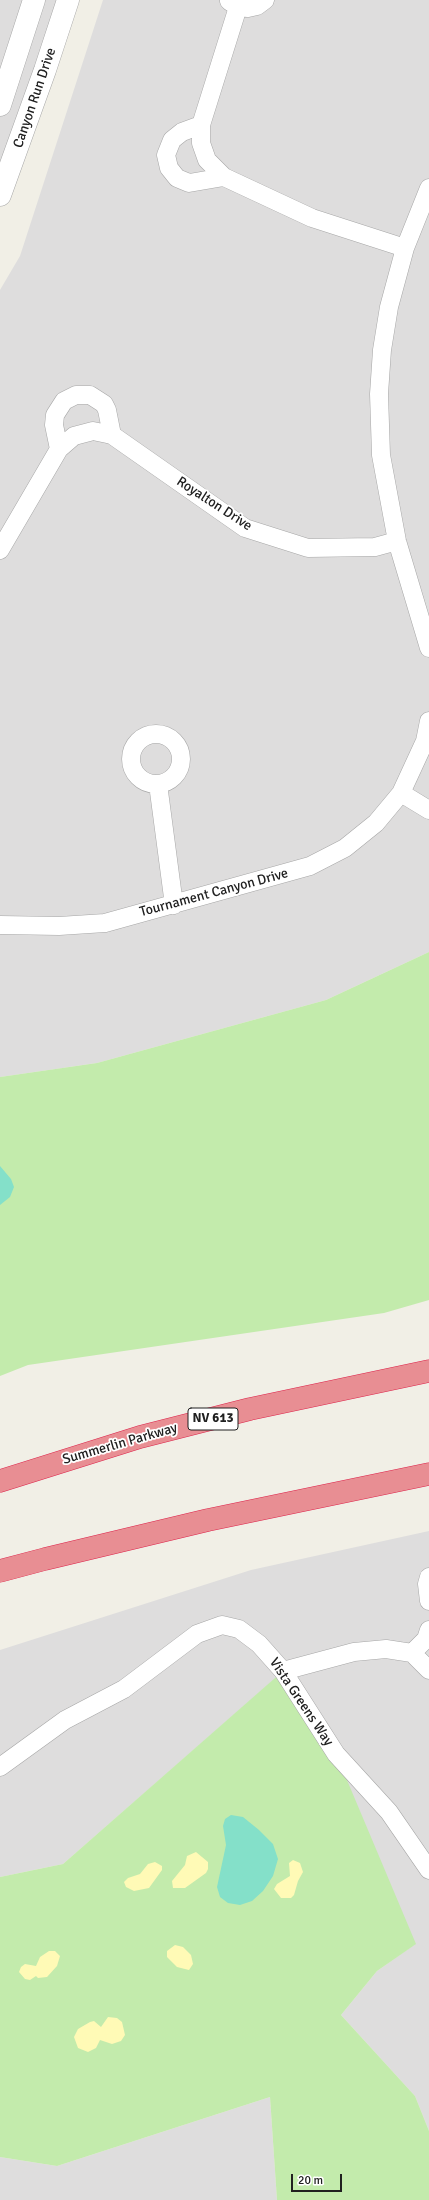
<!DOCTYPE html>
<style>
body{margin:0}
#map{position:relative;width:429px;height:2200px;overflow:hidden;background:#f1efe6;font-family:Signika,sans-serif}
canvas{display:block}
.scale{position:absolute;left:291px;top:2174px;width:51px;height:18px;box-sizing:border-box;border:2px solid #202020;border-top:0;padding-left:5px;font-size:12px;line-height:14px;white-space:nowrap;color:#202020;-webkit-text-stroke:3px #fff;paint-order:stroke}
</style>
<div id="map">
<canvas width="429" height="2200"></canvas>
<div class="scale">20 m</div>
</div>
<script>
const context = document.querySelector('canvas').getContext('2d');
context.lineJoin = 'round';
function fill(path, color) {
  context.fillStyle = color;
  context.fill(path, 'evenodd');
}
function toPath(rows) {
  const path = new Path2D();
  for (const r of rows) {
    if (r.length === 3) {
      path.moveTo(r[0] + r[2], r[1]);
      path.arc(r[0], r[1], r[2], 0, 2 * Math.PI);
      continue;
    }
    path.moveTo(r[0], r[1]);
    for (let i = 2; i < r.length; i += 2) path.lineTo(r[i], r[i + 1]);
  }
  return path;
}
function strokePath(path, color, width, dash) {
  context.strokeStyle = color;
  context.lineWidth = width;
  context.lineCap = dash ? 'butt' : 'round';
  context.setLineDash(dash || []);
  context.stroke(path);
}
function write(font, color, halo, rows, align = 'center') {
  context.font = font + ' Signika,sans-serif';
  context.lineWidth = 3.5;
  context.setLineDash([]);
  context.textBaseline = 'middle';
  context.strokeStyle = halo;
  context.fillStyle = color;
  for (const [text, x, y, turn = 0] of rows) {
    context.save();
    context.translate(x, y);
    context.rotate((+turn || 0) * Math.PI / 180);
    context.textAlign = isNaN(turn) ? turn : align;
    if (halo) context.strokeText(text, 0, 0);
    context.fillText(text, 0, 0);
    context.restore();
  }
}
fill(toPath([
 [0,0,68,0,0,195],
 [103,0,429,0,429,952,326,1000,97,1063,0,1077,0,290,20,256],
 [429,1531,429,2131,415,2096,341,2015,377,1971,415,1944,283,1672,63,1864,0,1877,0,1650,251,1570],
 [270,2097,277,2200,0,2200,0,2157,57,2166]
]), '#dedddd');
fill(toPath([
 [429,952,429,1300,384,1313,28,1365,0,1376,0,1077,97,1063,326,1000],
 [283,1671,336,1754,416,1944,377,1971,341,2015,415,2096,429,2131,429,2200,277,2200,270,2097,57,2166,0,2157,0,1877,63,1864]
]), '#c3ebac');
fill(toPath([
 [196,1852,208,1862,208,1869,206,1873,185,1888,173,1888,172,1881,185,1865,187,1856],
 [293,1860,300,1863,303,1872,298,1881,294,1895,291,1898,281,1898,274,1889,277,1884,290,1876,289,1863],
 [155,1862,162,1866,162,1870,149,1888,134,1891,126,1887,124,1882,128,1878,140,1874,148,1864],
 [175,1945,183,1947,191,1955,193,1964,189,1970,177,1967,167,1957,167,1951],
 [49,1951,55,1951,60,1956,57,1966,47,1977,38,1978,36,1976,30,1980,25,1979,19,1972,21,1967,25,1964,36,1966,40,1957],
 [108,2017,117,2018,122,2022,125,2035,121,2041,112,2044,100,2040,96,2048,88,2052,78,2048,74,2037,78,2029,90,2022,94,2021,101,2027]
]), '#fffab6');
fill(toPath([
 [0,1166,11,1179,14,1187,10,1197,0,1205],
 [231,1815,243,1817,259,1830,273,1844,278,1859,273,1876,263,1891,252,1901,240,1905,228,1903,220,1897,217,1887,226,1845,223,1826,225,1819]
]), '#84e0c9');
const minor = toPath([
 [229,1,238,7,248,8,257,6,265,0],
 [238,7,201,125,201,143,207,160,224,177,312,218,405,248],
 [201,125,182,132,172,140,166,155,169,168,177,178,189,183,224,177],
 [429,188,405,248,389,307,382,350,379,394,381,455,397,541,429,648],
 [59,449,54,425,55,415,64,401,76,395,90,395,104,404,107,410,112,435],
 [0,550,59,449,74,436,93,431,112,435,245,528,308,548,375,547,397,541],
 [156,759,25],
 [158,784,174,905],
 [401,793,429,810],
 [0,925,59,926,105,923,310,866,345,848,376,823,401,793,425,741,429,721],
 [429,1577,427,1584,429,1601],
 [412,1653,426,1639,429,1630],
 [283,1671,354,1652,386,1649,412,1653,429,1670],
 [0,1767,65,1720,124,1689,197,1634,222,1625,239,1629,259,1644,283,1671,336,1754,389,1812,429,1870]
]);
const tertiary = toPath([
 [0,105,34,0],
 [0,195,45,70,68,0]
]);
const motorway = toPath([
 [0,1481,140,1437,250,1409,429,1371],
 [0,1571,45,1559,208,1520,429,1474]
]);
strokePath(minor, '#a7a7a7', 19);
strokePath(tertiary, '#a7a7a7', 23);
strokePath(motorway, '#dd254c', 23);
strokePath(minor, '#fff', 18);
strokePath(tertiary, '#fff', 22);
strokePath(motorway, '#e88e93', 22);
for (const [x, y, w] of [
 [213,1419,50]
]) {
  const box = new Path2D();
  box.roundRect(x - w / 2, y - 11, w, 22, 3);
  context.fillStyle = '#fff';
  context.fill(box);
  strokePath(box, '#202020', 1);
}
write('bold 13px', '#202020', null, [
 ["NV 613",213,1419]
]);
write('14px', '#202020', '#fff', [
 ["Canyon Run Drive",35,98,-71],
 ["Royalton Drive",214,504,33],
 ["Tournament Canyon Drive",214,893,-15],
 ["Summerlin Parkway",120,1444,-16],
 ["Vista Greens Way",301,1702,56]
]);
</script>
